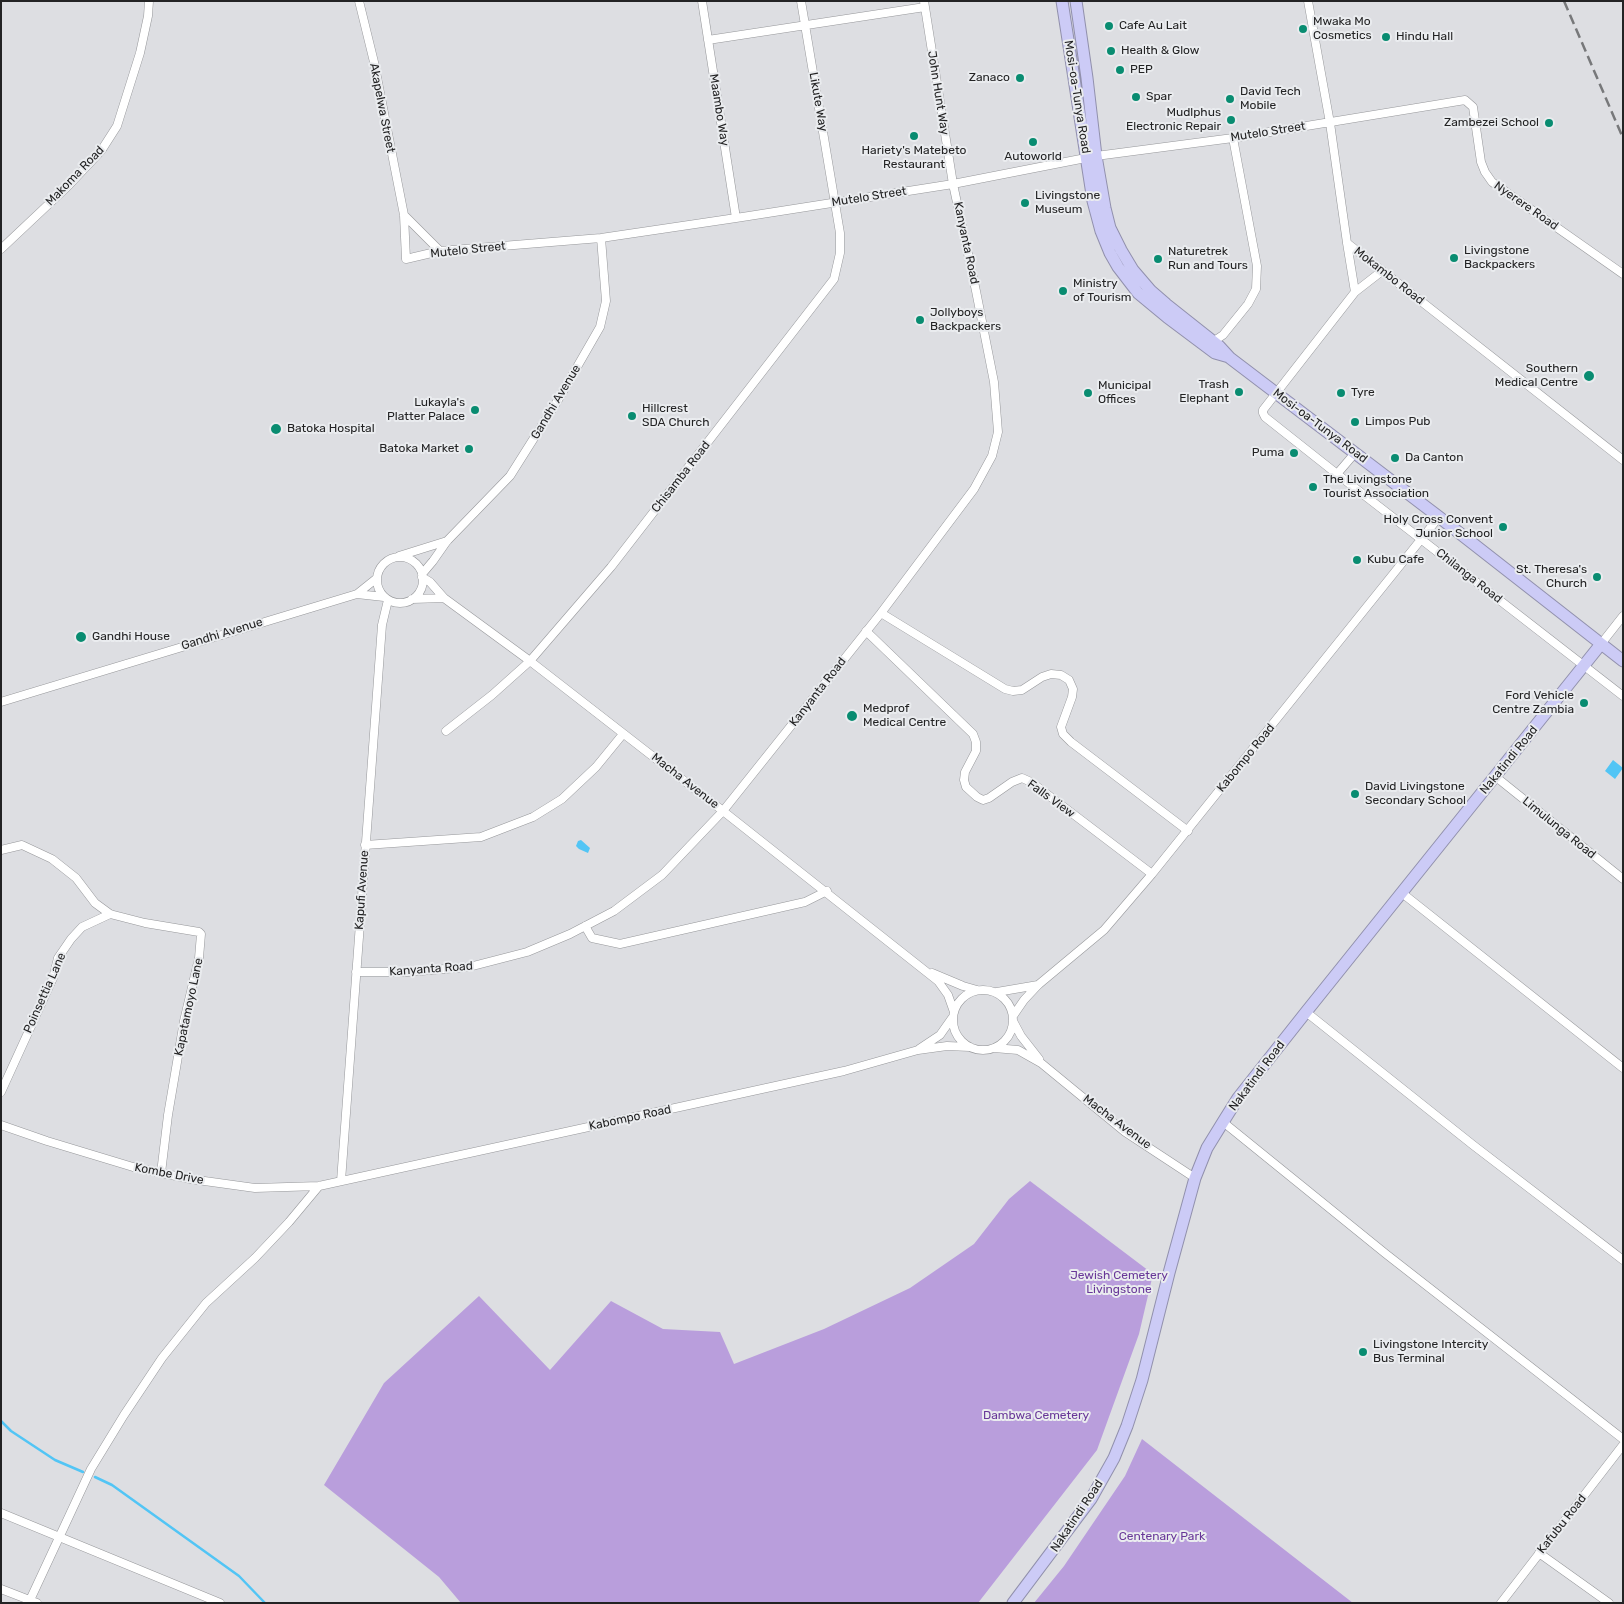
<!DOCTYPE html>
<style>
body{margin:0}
#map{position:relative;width:1624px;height:1604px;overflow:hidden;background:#dddee2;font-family:Rubik,sans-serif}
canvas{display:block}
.frame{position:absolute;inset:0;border:2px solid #232324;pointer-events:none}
</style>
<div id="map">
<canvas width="1624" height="1604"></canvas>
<div class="frame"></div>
</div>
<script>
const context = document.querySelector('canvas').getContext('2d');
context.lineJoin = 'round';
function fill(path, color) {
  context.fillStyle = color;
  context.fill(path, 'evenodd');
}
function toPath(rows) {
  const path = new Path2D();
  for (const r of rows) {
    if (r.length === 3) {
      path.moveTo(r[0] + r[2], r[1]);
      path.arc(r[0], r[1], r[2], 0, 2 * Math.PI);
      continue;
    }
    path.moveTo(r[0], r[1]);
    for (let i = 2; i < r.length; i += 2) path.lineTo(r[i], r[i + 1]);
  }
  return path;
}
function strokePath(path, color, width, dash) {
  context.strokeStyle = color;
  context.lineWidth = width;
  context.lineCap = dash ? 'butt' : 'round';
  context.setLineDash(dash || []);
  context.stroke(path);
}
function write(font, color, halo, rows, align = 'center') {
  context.font = font + ' Rubik,sans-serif';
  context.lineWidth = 4;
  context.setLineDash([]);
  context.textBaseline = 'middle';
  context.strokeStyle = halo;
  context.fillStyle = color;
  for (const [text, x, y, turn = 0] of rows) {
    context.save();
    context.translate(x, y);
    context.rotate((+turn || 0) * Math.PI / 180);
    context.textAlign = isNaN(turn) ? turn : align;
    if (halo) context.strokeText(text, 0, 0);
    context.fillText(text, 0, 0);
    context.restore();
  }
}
fill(toPath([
 [1030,1181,1153,1274,1139,1334,1097,1450,978,1603,461,1603,439,1577,324,1485,384,1383,479,1296,550,1370,611,1301,663,1329,720,1332,734,1364,824,1329,910,1288,974,1244,1009,1199],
 [1142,1439,1353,1603,1034,1603,1064,1566,1125,1476]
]), '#b99edc');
fill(toPath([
 [1613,760,1623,768,1615,779,1605,771],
 [581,840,590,848,588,853,579,849,576,846,578,841]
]), '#52c5f5');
strokePath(toPath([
 [1,1421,11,1431,55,1460,83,1472],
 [95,1477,112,1485,239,1576,265,1603]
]), '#52c5f5', 2.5);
const minor = toPath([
 [359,1,374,62,404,215,406,259,440,251,601,238,736,218,953,184,1096,156,1233,138,1465,100,1473,107,1481,162,1485,172,1492,182,1623,274],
 [702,1,736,218],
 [1308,1,1330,123,1347,243,1623,460],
 [708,40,925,7],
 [404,215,440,251],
 [1347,243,1355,292,1263,410,1263,413,1265,417,1337,474,1623,696],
 [1,249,69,185,101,151,117,126,140,53,148,16,149,1],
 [1355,292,1382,271],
 [1214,341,1223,335,1248,304,1256,289,1257,266,1233,138],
 [1337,474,1355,453],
 [399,556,447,541],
 [400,580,23],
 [422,574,433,561,447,541,510,476,558,400,600,327,606,301,601,238],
 [422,577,430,582,444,598,530,661,723,811,938,981,948,995,954,1012],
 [357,594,384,597],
 [412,599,444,598],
 [881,613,1005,689,1013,691,1022,690,1042,677,1051,674,1061,675,1069,680,1073,689,1072,697,1061,727,1063,734,1071,742,1188,831],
 [866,631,973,734,976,742,976,751,965,772,964,780,966,787,977,797,983,800,989,798,1012,782,1022,778,1031,782,1152,874],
 [1601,644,1623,616],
 [1,702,357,594,377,578],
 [446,731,492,695,530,661,611,567,834,279,840,253,840,233,801,1],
 [1496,777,1623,879],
 [365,845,481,837,533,817,562,799,596,767,623,734],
 [1,850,22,845,52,859,76,878,95,903,110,914,145,923,199,932,201,934,199,958,184,1021,168,1115,161,1173],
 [1402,893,1623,1068],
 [585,926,592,938,620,944,805,902,827,891],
 [356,972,408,972,469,967,527,952,570,934,614,911,662,875,723,811,881,613,974,489,992,456,998,432,994,382,976,291,953,184,924,1],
 [932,973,963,986,977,990],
 [983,1020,30],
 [997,992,1038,985],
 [1306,1012,1473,1145,1623,1260],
 [1013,1016,1024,1000,1038,985,1104,930,1152,874,1439,517],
 [1013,1021,1021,1036,1039,1059],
 [994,1048,1018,1050,1041,1063,1125,1132,1195,1178],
 [919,1049,940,1035,952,1018],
 [1,1092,53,978,58,958,71,939,82,927,110,914],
 [1223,1122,1386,1254,1623,1439],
 [1,1125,47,1141,133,1167,190,1179,255,1188,319,1186,844,1071,918,1050,947,1046,970,1047],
 [341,1181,382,625,388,600],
 [1,1513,220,1603],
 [1539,1553,1609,1603],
 [1,1589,37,1603],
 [30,1600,91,1469,124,1415,162,1358,206,1303,255,1258,289,1222,319,1186],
 [1501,1603,1623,1445]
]);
const highway = toPath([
 [1062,1,1093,201,1101,231,1110,253,1118,267,1138,293,1167,317,1215,353,1229,357],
 [1076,1,1087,78,1096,156,1105,208,1110,228,1121,250,1133,270,1151,291,1166,304,1219,346,1230,358,1439,517,1623,661],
 [1013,1603,1091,1499,1114,1458,1127,1426,1142,1380,1169,1273,1195,1178,1207,1148,1223,1122,1238,1098,1306,1012,1601,644]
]);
strokePath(minor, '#96979a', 9);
strokePath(highway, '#9190ac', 13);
strokePath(minor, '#fff', 8);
strokePath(highway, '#cccbf6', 11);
strokePath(toPath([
 [1564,1,1623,138]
]), '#77787a', 2.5, [10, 5]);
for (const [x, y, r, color] of [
 [1109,26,5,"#098c71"],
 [1303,29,5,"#098c71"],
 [1386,37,5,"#098c71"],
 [1111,51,5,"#098c71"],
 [1120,70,5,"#098c71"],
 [1020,78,5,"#098c71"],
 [1136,97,5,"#098c71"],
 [1230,99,5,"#098c71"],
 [1231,120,5,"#098c71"],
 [1549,123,5,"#098c71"],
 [914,136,5,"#098c71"],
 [1033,142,5,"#098c71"],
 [1025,203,5,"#098c71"],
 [1454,258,5,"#098c71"],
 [1158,259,5,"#098c71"],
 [1063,291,5,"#098c71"],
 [920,320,5,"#098c71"],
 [1589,376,6,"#098c71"],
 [1239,392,5,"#098c71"],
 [1088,393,5,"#098c71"],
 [1341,393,5,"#098c71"],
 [475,410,5,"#098c71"],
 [632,416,5,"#098c71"],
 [1355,422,5,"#098c71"],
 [276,429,6,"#098c71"],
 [469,449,5,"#098c71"],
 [1294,453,5,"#098c71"],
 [1395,458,5,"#098c71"],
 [1313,487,5,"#098c71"],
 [1503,527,5,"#098c71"],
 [1357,560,5,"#098c71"],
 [1597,577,5,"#098c71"],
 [81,637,6,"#098c71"],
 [1584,703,5,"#098c71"],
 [852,716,6,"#098c71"],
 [1355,794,5,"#098c71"],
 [1363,1352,5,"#098c71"]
]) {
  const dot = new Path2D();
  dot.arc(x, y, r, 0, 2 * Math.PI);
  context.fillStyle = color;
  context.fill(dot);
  strokePath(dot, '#eaecef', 2);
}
write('12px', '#232324', '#eaecef', [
 ["Mwaka Mo",1313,22],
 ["Cosmetics",1313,36],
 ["Cafe Au Lait",1119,26],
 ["Hindu Hall",1396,37],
 ["Health & Glow",1121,51],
 ["PEP",1130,70],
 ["Zanaco",1010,78,"right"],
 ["David Tech",1240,92],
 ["Mobile",1240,106],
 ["Spar",1146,97],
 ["Mudlphus",1221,113,"right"],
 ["Electronic Repair",1221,127,"right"],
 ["Zambezei School",1539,123,"right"],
 ["Hariety's Matebeto",914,151,"center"],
 ["Restaurant",914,165,"center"],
 ["Autoworld",1033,157,"center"],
 ["Livingstone",1035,196],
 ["Museum",1035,210],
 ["Livingstone",1464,251],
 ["Backpackers",1464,265],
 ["Naturetrek",1168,252],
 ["Run and Tours",1168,266],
 ["Ministry",1073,284],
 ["of Tourism",1073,298],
 ["Jollyboys",930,313],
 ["Backpackers",930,327],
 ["Southern",1578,369,"right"],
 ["Medical Centre",1578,383,"right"],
 ["Trash",1229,385,"right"],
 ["Elephant",1229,399,"right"],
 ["Municipal",1098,386],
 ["Offices",1098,400],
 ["Tyre",1351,393],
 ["Lukayla's",465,403,"right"],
 ["Platter Palace",465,417,"right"],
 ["Hillcrest",642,409],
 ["SDA Church",642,423],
 ["Limpos Pub",1365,422],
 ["Batoka Hospital",287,429],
 ["Batoka Market",459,449,"right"],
 ["Puma",1284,453,"right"],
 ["Da Canton",1405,458],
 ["The Livingstone",1323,480],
 ["Tourist Association",1323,494],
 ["Holy Cross Convent",1493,520,"right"],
 ["Junior School",1493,534,"right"],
 ["Kubu Cafe",1367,560],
 ["St. Theresa's",1587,570,"right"],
 ["Church",1587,584,"right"],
 ["Gandhi House",92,637],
 ["Ford Vehicle",1574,696,"right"],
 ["Centre Zambia",1574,710,"right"],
 ["Medprof",863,709],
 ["Medical Centre",863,723],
 ["David Livingstone",1365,787],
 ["Secondary School",1365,801],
 ["Livingstone Intercity",1373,1345],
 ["Bus Terminal",1373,1359]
], 'left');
write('12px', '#232324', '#eaecef', [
 ["John Hunt Way",938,93,81],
 ["Mosi-oa-Tunya Road",1077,97,81],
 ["Likute Way",818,102,80],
 ["Akapelwa Street",382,108,79],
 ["Maambo Way",719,110,81],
 ["Mutelo Street",1268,132,-9],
 ["Makoma Road",75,176,-46],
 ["Mutelo Street",869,197,-9],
 ["Nyerere Road",1526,206,35],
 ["Kanyanta Road",966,243,78],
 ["Mutelo Street",468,250,-6],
 ["Mokambo Road",1389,276,38],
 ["Gandhi Avenue",556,402,-59],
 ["Mosi-oa-Tunya Road",1320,426,37],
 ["Chisamba Road",681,477,-52],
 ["Chilanga Road",1469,576,38],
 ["Gandhi Avenue",222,634,-17],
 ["Kanyanta Road",818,692,-52],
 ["Kabompo Road",1246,758,-51],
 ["Nakatindi Road",1509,760,-51],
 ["Macha Avenue",685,781,38],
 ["Falls View",1051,799,36],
 ["Limulunga Road",1559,828,39],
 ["Kapufi Avenue",362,890,-86],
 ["Kanyanta Road",431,969,-4],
 ["Poinsettia Lane",45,993,-66],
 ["Kapatamoyo Lane",189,1007,-78],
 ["Nakatindi Road",1257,1076,-53],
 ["Kabompo Road",630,1118,-12],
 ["Macha Avenue",1117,1122,37],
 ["Kombe Drive",169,1174,11],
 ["Nakatindi Road",1077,1516,-56],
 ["Kafubu Road",1562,1524,-52]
]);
write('12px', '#683798', '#eaecef', [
 ["Jewish Cemetery",1119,1276],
 ["Livingstone",1119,1290],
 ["Dambwa Cemetery",1036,1416],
 ["Centenary Park",1162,1537]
]);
</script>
